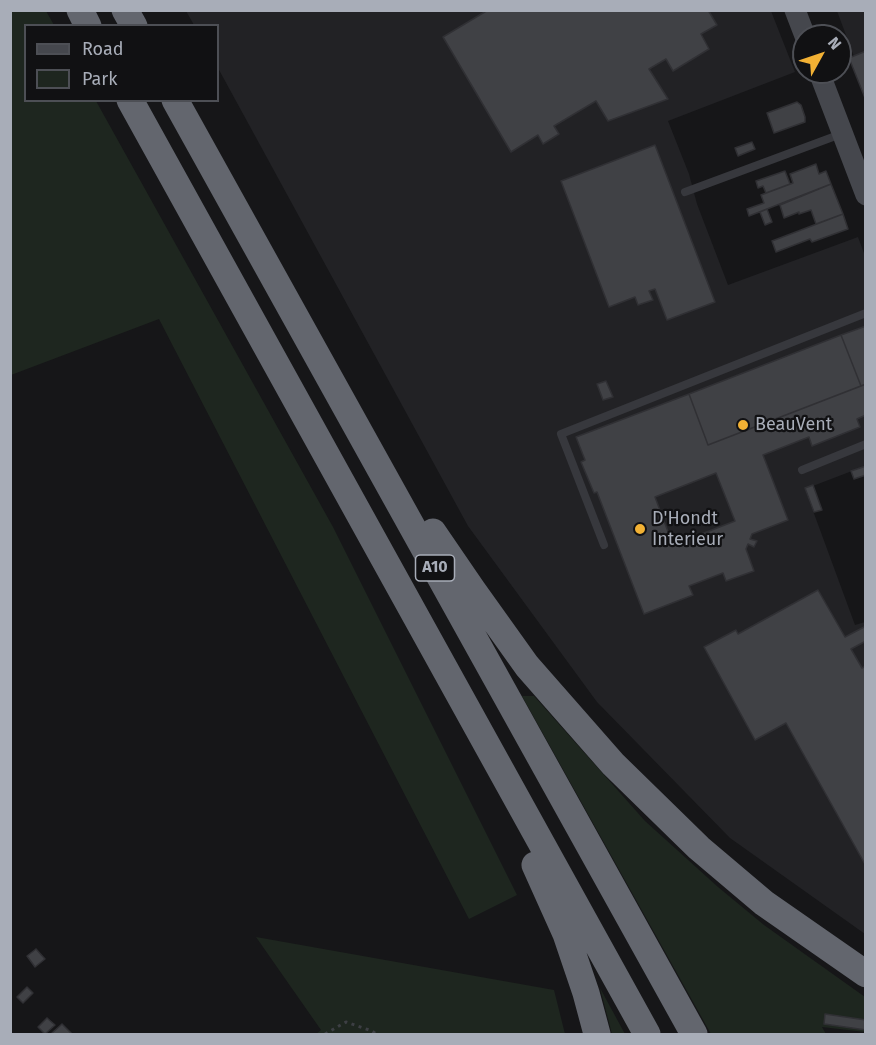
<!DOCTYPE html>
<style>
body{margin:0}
#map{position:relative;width:876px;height:1045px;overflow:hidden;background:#161618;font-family:"Fira Sans",sans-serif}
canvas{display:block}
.frame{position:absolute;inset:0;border:12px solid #a8adb8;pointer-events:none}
.legend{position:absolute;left:24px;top:24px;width:195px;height:78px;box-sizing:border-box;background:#111113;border:2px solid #4d4f55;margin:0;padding:8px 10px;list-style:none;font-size:18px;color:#a8adb8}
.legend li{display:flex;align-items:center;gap:12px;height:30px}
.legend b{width:30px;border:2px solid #4d4f55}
.north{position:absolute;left:792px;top:24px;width:60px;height:60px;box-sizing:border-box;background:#111113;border:2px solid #4d4f55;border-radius:50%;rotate:50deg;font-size:16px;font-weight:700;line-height:24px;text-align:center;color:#a8adb8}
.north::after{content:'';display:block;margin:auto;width:21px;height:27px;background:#f2b134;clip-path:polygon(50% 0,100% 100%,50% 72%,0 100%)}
</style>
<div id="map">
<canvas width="876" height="1045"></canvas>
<div class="frame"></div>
<ul class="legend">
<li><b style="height:8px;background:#45474d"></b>Road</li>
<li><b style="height:16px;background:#1e261f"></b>Park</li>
</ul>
<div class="north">N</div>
</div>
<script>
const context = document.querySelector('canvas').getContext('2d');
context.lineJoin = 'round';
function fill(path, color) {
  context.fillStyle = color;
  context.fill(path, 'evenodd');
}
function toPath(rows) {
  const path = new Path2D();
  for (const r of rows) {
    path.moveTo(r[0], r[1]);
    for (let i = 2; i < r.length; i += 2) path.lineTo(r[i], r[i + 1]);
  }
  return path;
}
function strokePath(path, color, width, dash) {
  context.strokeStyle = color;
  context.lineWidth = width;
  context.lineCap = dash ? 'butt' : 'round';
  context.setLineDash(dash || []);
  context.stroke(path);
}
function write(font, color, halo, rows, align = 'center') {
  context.font = font + ' "Fira Sans",sans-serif';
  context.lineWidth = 4.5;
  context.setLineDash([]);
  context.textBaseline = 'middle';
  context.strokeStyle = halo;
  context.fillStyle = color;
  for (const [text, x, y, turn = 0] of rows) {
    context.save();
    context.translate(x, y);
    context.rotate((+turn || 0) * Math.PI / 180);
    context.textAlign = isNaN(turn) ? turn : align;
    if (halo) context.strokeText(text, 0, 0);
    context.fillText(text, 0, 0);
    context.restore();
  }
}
fill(toPath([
 [186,11,771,11,795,72,668,121,689,174,697,204,728,285,858,237,865,256,865,466,805,489,855,625,865,622,865,934,730,838,597,702,468,526,218,68,218,26,194,25],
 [837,11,865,11,865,86]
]), '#222225');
fill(toPath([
 [11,10,46,11,54,25,26,26,26,100,96,101,333,527,517,895,469,919,159,319,11,375],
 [522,696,534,696,645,821,718,887,764,925,865,997,865,1032,822,1027,826,1034,711,1034],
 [256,937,554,990,565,1034,316,1034,321,1030],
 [600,988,625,1034,612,1034]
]), '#1e261f');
const building = toPath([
 [488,10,708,10,717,25,701,34,709,49,673,71,666,59,649,69,668,99,608,121,596,101,554,126,559,134,543,144,538,135,511,152,443,37,488,10],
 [866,51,866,98,865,98,849,58,866,51],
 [797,102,801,105,805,117,805,122,774,133,767,113,797,102],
 [752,142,755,149,738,156,735,148,752,142],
 [655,145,715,302,667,320,655,289,649,291,653,300,638,305,635,297,609,307,561,181,655,145],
 [816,164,819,174,826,171,831,184,749,216,747,209,764,203,761,195,793,183,790,174,816,164],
 [785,171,790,184,766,193,763,186,758,188,756,181,785,171],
 [831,184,843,214,816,224,811,210,799,214,799,212,784,218,780,205,831,184],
 [767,209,772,222,765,225,760,212,767,209],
 [843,214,848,229,812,242,810,239,776,252,772,241,843,214],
 [866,326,866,384,861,386,841,335,866,326],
 [841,335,861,386,708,445,689,394,841,335],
 [606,381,613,397,603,400,597,384,606,381],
 [866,384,866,415,857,419,860,427,812,446,809,437,763,455,788,520,752,534,750,539,757,541,754,547,748,544,746,549,754,571,726,581,723,573,689,586,693,595,644,614,597,492,594,493,581,462,585,460,576,437,689,394,708,445,866,384],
 [716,473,735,521,673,545,655,497,716,473],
 [866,466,866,475,854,479,851,471,866,466],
 [813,485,822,510,814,512,805,488,813,485],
 [818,590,845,637,866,626,866,641,851,649,862,668,866,666,866,866,786,723,755,740,704,647,736,630,738,634,818,590],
 [36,949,45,959,35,967,27,956,36,949],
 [27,987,33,993,23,1003,17,997,27,987],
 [825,1014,866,1020,866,1030,824,1024,825,1014],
 [47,1018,55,1025,45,1034,38,1027,47,1018],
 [62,1024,72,1034,54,1034,52,1033,62,1024]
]);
fill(building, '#404145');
strokePath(building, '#303034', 1.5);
strokePath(toPath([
 [325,1034,346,1022,372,1031,376,1034]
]), '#3d3f44', 3, [3, 4.5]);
strokePath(toPath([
 [685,192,841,134],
 [802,470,866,444],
 [604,545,561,434,866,313]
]), '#37383d', 8);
strokePath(toPath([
 [795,10,805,36],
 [819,72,866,195]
]), '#45474d', 21);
strokePath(toPath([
 [80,10,88,26],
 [125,10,134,26],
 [130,100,647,1034],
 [175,100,694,1034],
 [433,532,472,589,527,666,613,764,699,848,764,903,866,974],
 [535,865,566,934,586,993,597,1034]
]), '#63666e', 27);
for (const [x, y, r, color] of [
 [743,425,6,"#f2b134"],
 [640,529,6,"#f2b134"]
]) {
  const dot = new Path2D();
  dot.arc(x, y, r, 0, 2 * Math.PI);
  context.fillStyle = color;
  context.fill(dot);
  strokePath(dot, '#111113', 2);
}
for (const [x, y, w] of [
 [435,568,39]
]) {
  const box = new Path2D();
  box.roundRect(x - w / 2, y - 13, w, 26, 4.5);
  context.fillStyle = '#111113';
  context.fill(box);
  strokePath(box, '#a8adb8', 1.5);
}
write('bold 16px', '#a8adb8', null, [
 ["A10",435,568]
]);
write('18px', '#a8adb8', '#111113', [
 ["BeauVent",755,425],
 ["D'Hondt",652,519],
 ["Interieur",652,540]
], 'left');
</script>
